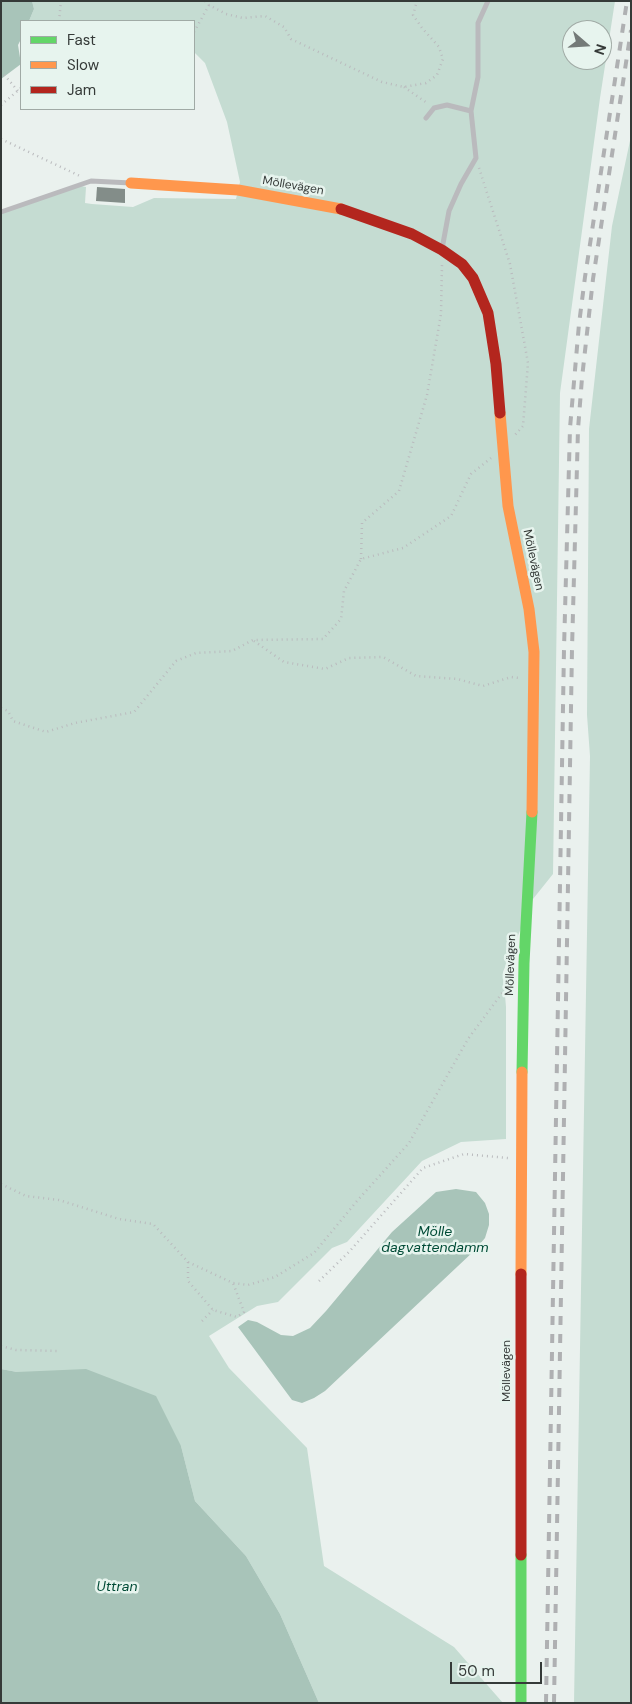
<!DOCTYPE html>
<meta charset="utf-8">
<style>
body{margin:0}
#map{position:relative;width:632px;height:1704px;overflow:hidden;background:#eaf1ee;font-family:"DM Sans",sans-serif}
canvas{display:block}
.frame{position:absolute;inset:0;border:2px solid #353a38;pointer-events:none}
.legend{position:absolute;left:20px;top:20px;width:175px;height:90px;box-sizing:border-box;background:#e7f4ee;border:1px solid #a0aaa5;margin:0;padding:6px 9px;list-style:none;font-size:15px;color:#353a38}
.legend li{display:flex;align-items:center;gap:10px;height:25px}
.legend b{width:25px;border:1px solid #a0aaa5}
.north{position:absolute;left:562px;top:20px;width:50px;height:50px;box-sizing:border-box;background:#e7f4ee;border:1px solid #a0aaa5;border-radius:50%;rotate:109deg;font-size:14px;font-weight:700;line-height:20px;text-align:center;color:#353a38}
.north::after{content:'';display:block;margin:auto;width:18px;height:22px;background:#747a78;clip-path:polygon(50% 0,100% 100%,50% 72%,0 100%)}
.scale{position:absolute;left:450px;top:1662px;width:92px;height:22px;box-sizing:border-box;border:2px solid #353a38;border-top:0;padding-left:6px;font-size:15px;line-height:18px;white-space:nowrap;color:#353a38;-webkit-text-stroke:4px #e7f4ee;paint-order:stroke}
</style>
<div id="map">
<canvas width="632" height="1704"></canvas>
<div class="frame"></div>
<ul class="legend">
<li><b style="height:6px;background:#63d668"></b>Fast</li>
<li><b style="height:6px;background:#ff974d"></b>Slow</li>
<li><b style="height:6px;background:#b3261e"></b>Jam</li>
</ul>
<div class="north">N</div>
<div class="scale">50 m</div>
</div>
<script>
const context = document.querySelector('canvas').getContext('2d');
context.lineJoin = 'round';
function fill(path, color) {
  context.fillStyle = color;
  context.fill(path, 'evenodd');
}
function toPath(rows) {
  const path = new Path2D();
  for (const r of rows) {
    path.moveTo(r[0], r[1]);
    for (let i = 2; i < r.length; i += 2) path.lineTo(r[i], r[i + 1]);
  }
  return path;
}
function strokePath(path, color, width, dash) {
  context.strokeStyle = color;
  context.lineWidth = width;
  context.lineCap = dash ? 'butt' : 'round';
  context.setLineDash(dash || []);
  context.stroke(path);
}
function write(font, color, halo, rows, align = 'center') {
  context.font = font + ' "DM Sans",sans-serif';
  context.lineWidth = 5;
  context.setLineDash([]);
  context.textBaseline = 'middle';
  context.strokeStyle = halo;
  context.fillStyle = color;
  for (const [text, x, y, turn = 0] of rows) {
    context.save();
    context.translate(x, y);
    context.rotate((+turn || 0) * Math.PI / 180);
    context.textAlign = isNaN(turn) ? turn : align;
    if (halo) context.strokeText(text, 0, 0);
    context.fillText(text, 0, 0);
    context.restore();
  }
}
fill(toPath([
 [32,1,615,1,600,98,560,393,553,874,533,899,503,972,506,1007,506,1139,461,1142,422,1161,347,1242,332,1248,278,1302,257,1306,209,1336,229,1368,307,1448,324,1566,454,1647,503,1703,319,1703,280,1614,246,1556,195,1501,181,1446,17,1372,1,1369,1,213,81,186,86,187,85,203,92,204,133,207,154,198,236,199,240,182,227,122,205,63,194,52,194,21,29,21,34,9],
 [572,30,602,30,602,60,572,60],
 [631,136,631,1703,574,1703,590,756,587,715,589,429,612,226]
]), '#c5dcd2');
fill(toPath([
 [1,1,32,1,34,9,29,21,21,21,21,39,18,45,21,64,1,79],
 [456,1189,476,1192,485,1203,489,1214,489,1225,485,1238,474,1251,325,1391,314,1398,302,1403,292,1400,238,1327,248,1320,257,1322,281,1335,293,1336,310,1328,326,1311,392,1232,436,1192],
 [1,1369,17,1372,86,1369,156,1396,181,1446,195,1501,246,1556,280,1614,319,1703,1,1703]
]), '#a8c4b9');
fill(toPath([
 [97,187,125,189,125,203,96,201]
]), '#838d89');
strokePath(toPath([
 [205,1,209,5,226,14,243,18,265,16,284,27,291,39,382,82,404,87,426,83,437,75,443,59,439,47,422,28,413,15,417,1],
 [59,21,61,1],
 [194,32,209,5],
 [1,71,18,91],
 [404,87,427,103],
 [1,105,21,88],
 [1,139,80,176],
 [479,168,510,264,528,363,523,426,515,435],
 [361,559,362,523,399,491,427,395,441,314,442,265],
 [254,641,284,662,325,669,349,658,383,657,416,676,457,679,483,686,511,677,520,678],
 [1,708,8,711,13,721,46,732,75,723,134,712,176,661,196,653,232,651,253,640,323,639,341,619,344,591,361,559,403,548,451,516,471,474,491,458],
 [1,1184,26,1196,59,1200,119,1219,153,1224,188,1262,233,1283,248,1285,275,1277,314,1253,357,1201,409,1143,468,1039,511,981],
 [188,1262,188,1281,213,1310,237,1317,244,1312,233,1283],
 [319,1281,349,1252,423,1168,464,1154,508,1158],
 [202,1321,213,1310],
 [1,1346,16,1350,60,1351]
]), '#babbbe', 2.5, [1, 4]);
strokePath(toPath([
 [426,118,434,108,447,105,471,111],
 [1,212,91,181,131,183],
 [442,249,449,211,461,184,476,158,471,111,478,77,478,23,488,1]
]), '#bababd', 5);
strokePath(toPath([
 [522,1072,524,963,532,812],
 [521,1555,521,1703]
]), '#63d668', 11);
strokePath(toPath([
 [131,183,238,190,341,209],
 [500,413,508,506,529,609,534,652,532,812],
 [521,1274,522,1072]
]), '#ff974d', 11);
strokePath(toPath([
 [341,209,412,234,442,250,462,264,473,278,488,313,496,364,500,413],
 [521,1274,521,1555]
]), '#b3261e', 11);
strokePath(toPath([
 [546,1703,564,649,570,428,579,324,585,277,627,1],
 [554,1703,572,649,578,429,582,378,593,279,631,30]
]), '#afb0b2', 4, [9, 9]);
write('12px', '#353a38', '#e7f4ee', [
 ["Möllevägen",293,186,10],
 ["Möllevägen",533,560,78],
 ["Möllevägen",511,965,-88],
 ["Möllevägen",507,1371,-90]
]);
write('italic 14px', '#004b36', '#e7f4ee', [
 ["Mölle",435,1232],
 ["dagvattendamm",435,1248],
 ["Uttran",117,1587]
]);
</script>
